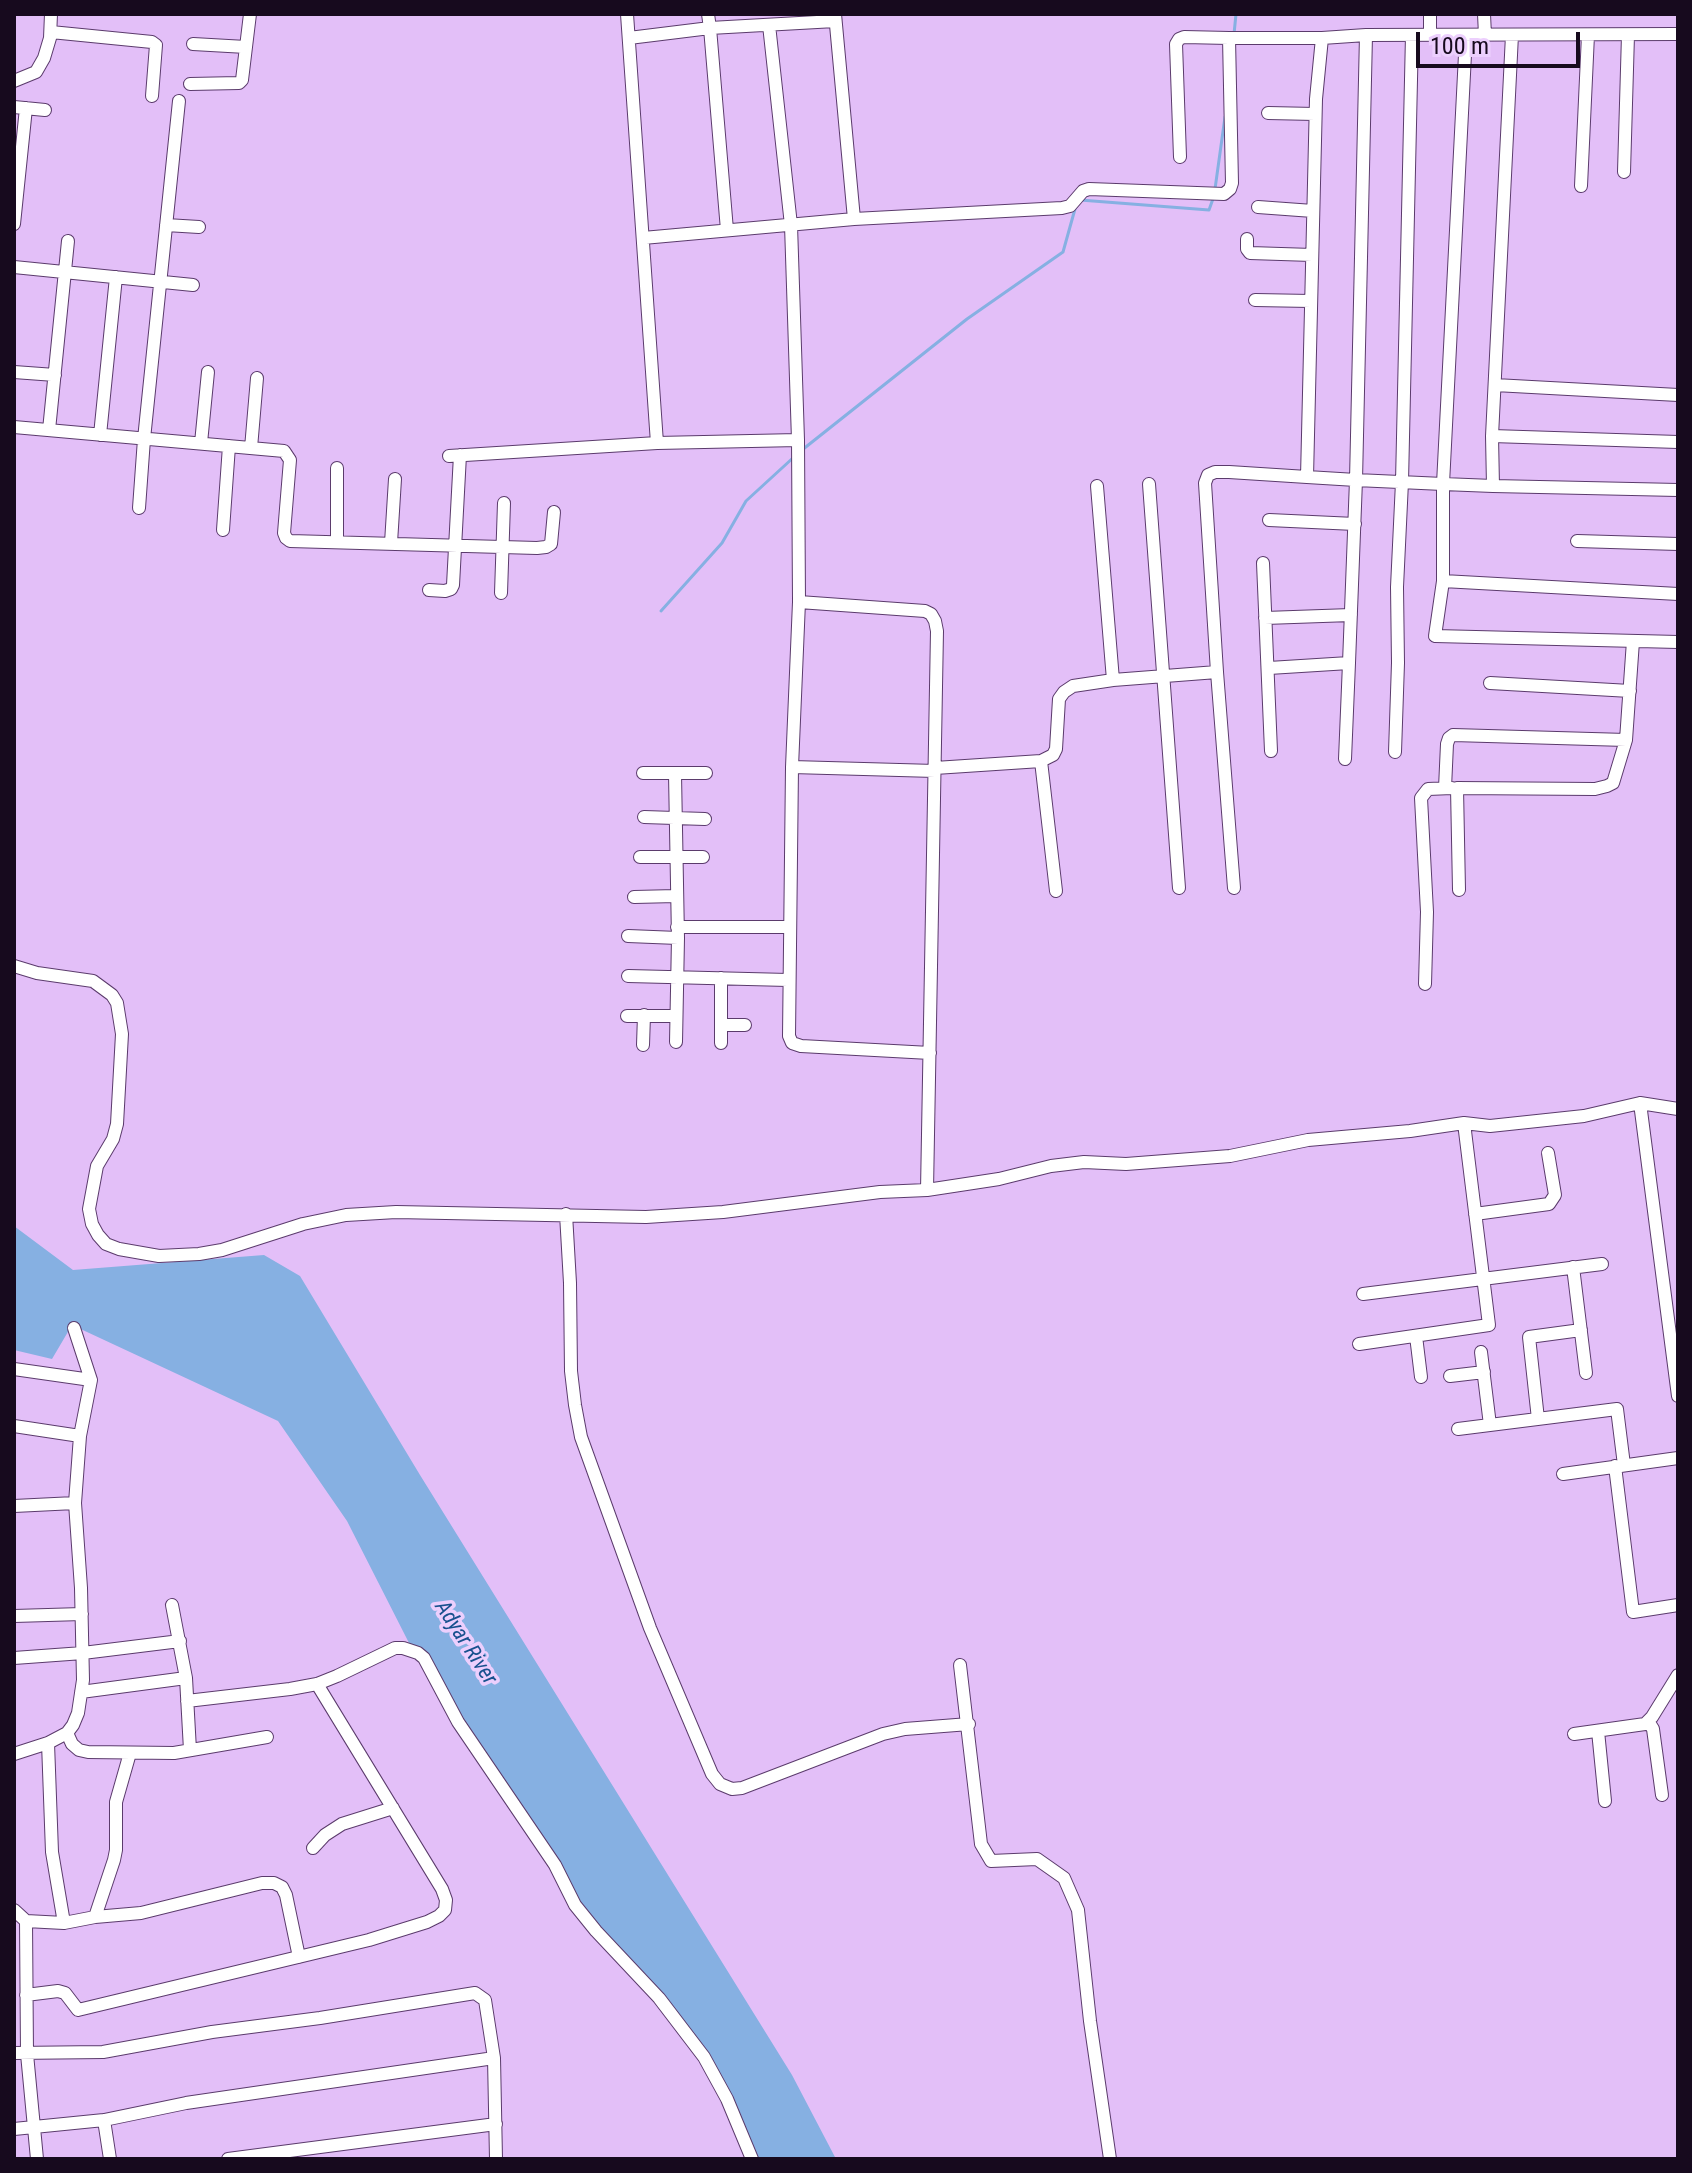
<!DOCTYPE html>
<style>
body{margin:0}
#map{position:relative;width:1692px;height:2173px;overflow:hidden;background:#e3bff8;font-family:"Roboto Condensed",sans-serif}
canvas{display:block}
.frame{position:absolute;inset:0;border:16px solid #170a1e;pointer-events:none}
.scale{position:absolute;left:1416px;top:32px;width:164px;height:36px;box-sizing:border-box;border:4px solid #170a1e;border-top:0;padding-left:10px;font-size:24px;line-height:28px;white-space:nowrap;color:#170a1e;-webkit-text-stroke:6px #eccffd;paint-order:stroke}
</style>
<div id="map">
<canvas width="1692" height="2173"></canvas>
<div class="frame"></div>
<div class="scale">100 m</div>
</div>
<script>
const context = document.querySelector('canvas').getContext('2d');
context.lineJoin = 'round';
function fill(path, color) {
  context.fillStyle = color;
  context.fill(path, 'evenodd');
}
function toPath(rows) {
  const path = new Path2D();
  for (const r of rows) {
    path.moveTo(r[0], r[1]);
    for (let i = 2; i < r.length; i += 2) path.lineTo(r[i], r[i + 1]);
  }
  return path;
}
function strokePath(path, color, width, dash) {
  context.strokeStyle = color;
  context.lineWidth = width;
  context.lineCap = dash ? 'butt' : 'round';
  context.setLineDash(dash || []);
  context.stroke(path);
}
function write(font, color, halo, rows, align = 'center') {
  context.font = font + ' "Roboto Condensed",sans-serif';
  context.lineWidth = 7;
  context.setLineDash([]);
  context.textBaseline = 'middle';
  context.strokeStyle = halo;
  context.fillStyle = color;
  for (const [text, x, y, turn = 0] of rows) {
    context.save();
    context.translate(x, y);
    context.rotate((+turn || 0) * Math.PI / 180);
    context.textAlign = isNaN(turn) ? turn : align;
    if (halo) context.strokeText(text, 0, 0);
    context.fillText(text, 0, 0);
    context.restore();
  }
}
fill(toPath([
 [14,1226,73,1270,264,1255,300,1276,420,1475,792,2075,836,2159,752,2159,695,2044,553,1874,408,1641,347,1521,278,1421,72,1325,52,1359,14,1350]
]), '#86b0e2');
strokePath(toPath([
 [1234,34,1236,14],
 [1215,189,1225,117],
 [1080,200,1209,210,1214,196],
 [802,450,967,319,1063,252,1075,209],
 [661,611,722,543,746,501,794,457]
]), '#86b0e2', 3);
const minor = toPath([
 [627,14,657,443,798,440,799,602,925,611,931,614,935,621,937,631,927,1190],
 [835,14,854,219],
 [1484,14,1485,35],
 [769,25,791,225,798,440],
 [51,32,152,42,156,45,152,96],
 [1366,35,1356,480,1443,484,1466,35],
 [1430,35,1430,14],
 [1512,35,1492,436,1493,486,1443,484,1443,581,1435,636,1678,642],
 [629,38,710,28,708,14],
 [193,44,246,47],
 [14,81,36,72,44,58,50,38,51,14],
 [190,84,239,83,242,80,250,14],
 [14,107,45,110],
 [1268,113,1315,114],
 [1180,157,1176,44,1179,39,1184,37,1229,38],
 [1624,172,1628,35],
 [1581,186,1588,35],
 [1258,207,1313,211],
 [14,224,26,108],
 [166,225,199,227],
 [727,230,710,28,835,21],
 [643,238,854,219,1062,208,1070,206,1083,191,1089,189,1224,194,1230,189,1232,183,1229,38,1322,38,1366,35,1678,34],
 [1247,239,1247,249,1250,253,1312,255],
 [14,267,193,285],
 [1255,300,1311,301],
 [14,372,55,375],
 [1495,385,1678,395],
 [14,427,284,451,290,460,284,533,286,538,290,541,537,548,546,547,551,544,554,512],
 [49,430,68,241],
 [100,435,116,277],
 [1492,436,1678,442],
 [201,443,208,372],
 [251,448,257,378],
 [449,456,657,443],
 [1307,477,1356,480,1349,663],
 [1149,484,1179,888],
 [1097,486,1113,680],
 [1493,486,1678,490],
 [139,508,144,439,179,101],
 [1269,520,1355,524],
 [223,530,229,446],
 [1577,541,1678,544],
 [337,542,337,468],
 [391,543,395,479],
 [1263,563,1271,751],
 [1443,581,1678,594],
 [429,590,445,591,451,589,453,585,460,455],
 [501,593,504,503],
 [799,602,792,767,789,1036,792,1043,801,1046,930,1053],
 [1265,618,1351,615],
 [1269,668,1349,663,1345,759],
 [1217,672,1234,888],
 [1490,683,1630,691],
 [1395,752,1398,663,1397,587,1402,482,1412,35],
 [1041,761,1056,891],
 [792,767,935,771],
 [935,768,1041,761,1053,755,1056,749,1059,699,1064,692,1073,686,1113,680,1217,672,1205,483,1208,475,1215,472,1229,472,1307,477,1316,99,1322,38],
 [643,773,706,773],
 [675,774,678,938,676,1042],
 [1445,788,1447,744,1449,738,1453,735,1626,740],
 [644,817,705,819],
 [640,857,703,857],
 [1459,890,1457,788,1595,789,1607,786,1613,783,1626,740,1633,641],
 [634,897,676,896],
 [677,927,789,927],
 [628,936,678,938],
 [14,966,37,973,93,981,112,995,117,1003,122,1034,117,1124,113,1139,97,1166,89,1209,92,1224,98,1235,106,1244,119,1249,159,1256,199,1254,222,1250,303,1224,346,1215,396,1212,646,1217,723,1212,880,1192,927,1190,999,1179,1051,1166,1084,1162,1126,1164,1230,1156,1308,1140,1410,1131,1464,1123,1490,1126,1584,1116,1640,1103,1678,1109],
 [628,976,788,980],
 [721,978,721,1043],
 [1425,984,1427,912,1421,798,1428,789,1452,788],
 [627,1016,676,1016],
 [721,1025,745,1025],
 [643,1045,644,1015],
 [1640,1103,1678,1396],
 [566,1214,570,1283,571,1371,575,1405,581,1437,650,1628,712,1774,720,1784,732,1789,742,1788,883,1734,905,1729,969,1724],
 [1475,1214,1549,1204,1555,1195,1548,1153],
 [1573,1267,1586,1373],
 [1363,1294,1602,1264],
 [1416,1336,1421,1377],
 [1359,1344,1489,1325,1464,1123],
 [1481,1352,1490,1425],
 [14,1369,91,1380],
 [1450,1376,1484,1372],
 [1538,1419,1529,1337,1581,1330],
 [14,1426,80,1436],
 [1458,1429,1617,1409,1624,1465],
 [1615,1466,1633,1612,1678,1605],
 [1563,1474,1678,1458],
 [14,1506,75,1503],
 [172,1605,186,1678,190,1750],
 [14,1616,82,1614],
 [14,1658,83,1653,180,1641],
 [960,1665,981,1844,991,1861,1037,1859,1064,1878,1078,1910,1090,2021,1110,2159],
 [81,1692,186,1678],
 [187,1701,290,1689,317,1684,337,1676,395,1648,403,1648,418,1653,424,1658,458,1722,555,1865,575,1905,596,1931,659,1998,704,2057,727,2099,752,2159],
 [1648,1721,1653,1729,1662,1795],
 [1598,1731,1605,1801],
 [67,1733,72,1744,79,1750,88,1752,174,1753,267,1737],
 [1574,1734,1645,1724,1652,1717,1678,1675],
 [48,1743,52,1852,64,1923],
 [14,1754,48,1743,67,1733,73,1725,78,1713,83,1680,81,1588,75,1503,80,1436,91,1380,74,1328],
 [313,1848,325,1835,342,1824,393,1808],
 [14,1910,26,1921,27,2054,37,2159],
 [95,1917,114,1860,116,1850,116,1802,130,1753],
 [26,1921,64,1923,95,1917,141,1913,262,1883,274,1883,282,1887,286,1895,299,1957],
 [26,1995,58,1991,65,1993,78,2010,369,1940,427,1922,439,1916,445,1910,446,1900,442,1889,317,1684],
 [14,2053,103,2052,212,2032,320,2018,475,1993,485,2000,494,2058,496,2159],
 [104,2120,110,2159],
 [14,2129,104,2120,186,2103,494,2058],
 [228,2159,496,2124]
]);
strokePath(minor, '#5b3b6c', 14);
strokePath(minor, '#fff', 12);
write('italic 22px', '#18518e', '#eccffd', [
 ["Adyar River",465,1643,57]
]);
</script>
